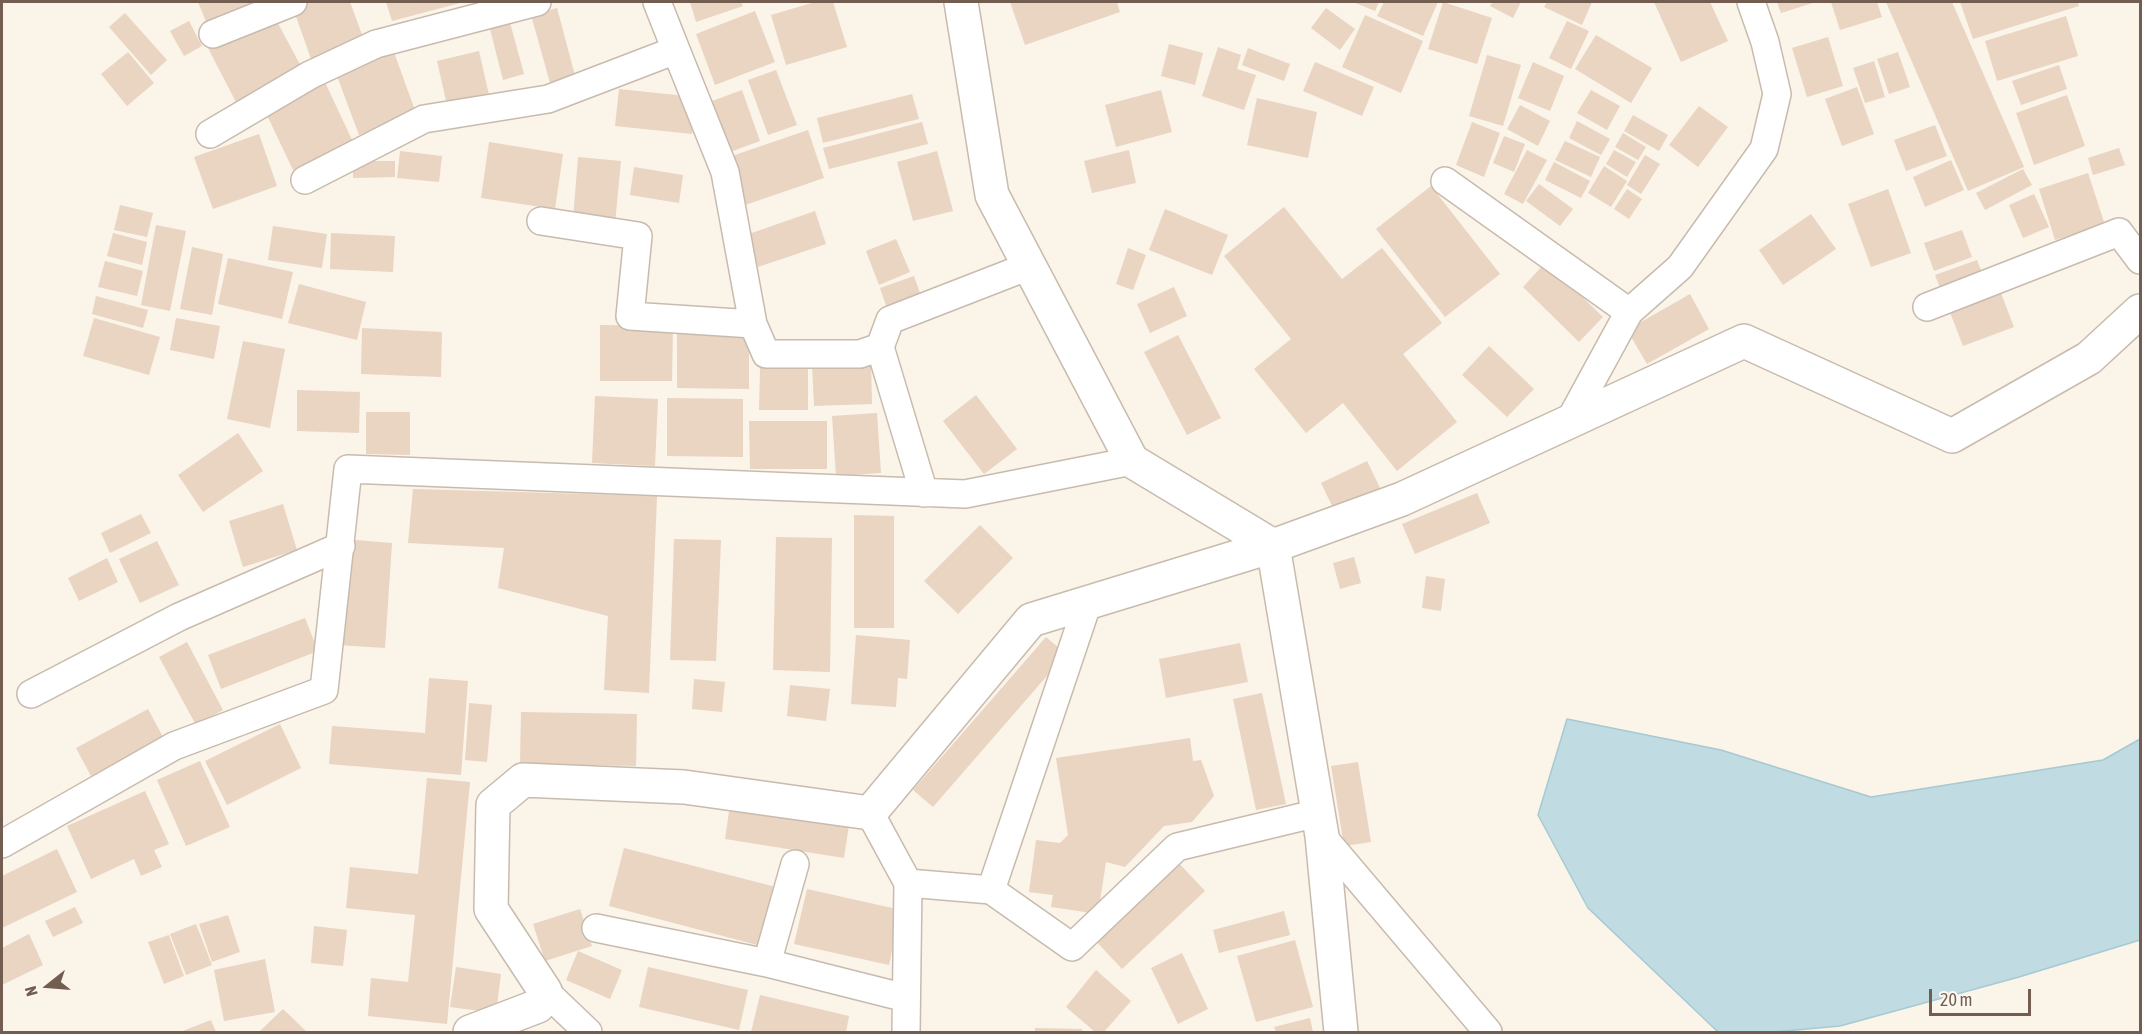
<!DOCTYPE html>
<style>
body{margin:0}
#map{position:relative;width:2142px;height:1034px;overflow:hidden;background:#faf4e9;font-family:"Asap Condensed",sans-serif}
canvas{display:block}
.frame{position:absolute;inset:0;border:3px solid #725d50;pointer-events:none}
.north{position:absolute;left:18px;top:956px;width:60px;height:60px;-webkit-text-stroke:4px #fdf8ef;paint-order:stroke;rotate:253deg;font-size:16px;font-weight:700;line-height:24px;text-align:center;color:#725d50}
.north::after{content:'';display:block;margin:auto;width:21px;height:27px;background:#725d50;clip-path:polygon(50% 0,100% 100%,50% 72%,0 100%)}
.scale{position:absolute;left:1929px;top:989px;width:102px;height:27px;box-sizing:border-box;border:3px solid #725d50;border-top:0;padding-left:8px;font-size:18px;line-height:21px;white-space:nowrap;color:#725d50;-webkit-text-stroke:4px #fdf8ef;paint-order:stroke}
</style>
<div id="map">
<canvas width="2142" height="1034"></canvas>
<div class="frame"></div>
<div class="north">N</div>
<div class="scale">20 m</div>
</div>
<script>
const context = document.querySelector('canvas').getContext('2d');
context.lineJoin = 'round';
function fill(path, color) {
  context.fillStyle = color;
  context.fill(path, 'evenodd');
}
function toPath(rows) {
  const path = new Path2D();
  for (const r of rows) {
    path.moveTo(r[0], r[1]);
    for (let i = 2; i < r.length; i += 2) path.lineTo(r[i], r[i + 1]);
  }
  return path;
}
function strokePath(path, color, width, dash) {
  context.strokeStyle = color;
  context.lineWidth = width;
  context.lineCap = dash ? 'butt' : 'round';
  context.setLineDash(dash || []);
  context.stroke(path);
}
const water = toPath([
 [1567,719,1721,750,1871,797,2103,760,2140,739,2140,940,2019,977,1840,1026,1774,1032,1718,1032,1588,908,1538,815,1567,719]
]);
fill(water, '#c0dbe2');
strokePath(water, '#a7c9d2', 1.5);
fill(toPath([
 [198,2,260,2,207,24],
 [300,2,350,2,364,40,311,59,292,5],
 [386,2,464,2,392,21],
 [690,2,741,2,743,6,696,22],
 [815,2,833,2,847,47,786,65,771,15],
 [1010,2,1117,2,1120,12,1025,45],
 [1353,2,1379,2,1375,11],
 [1384,2,1438,2,1423,36,1377,16],
 [1443,2,1492,18,1477,64,1428,49],
 [1493,2,1521,2,1513,18,1490,6],
 [1547,2,1592,2,1582,25,1544,7],
 [1654,2,1710,2,1728,41,1681,62],
 [1777,2,1816,2,1781,13],
 [1831,2,1877,2,1882,17,1840,30],
 [1886,2,1952,2,2024,167,1968,191],
 [1960,2,2078,2,2079,6,1973,39],
 [557,8,577,83,552,90,531,15],
 [1326,8,1355,29,1340,50,1311,28],
 [755,11,775,62,715,85,696,34],
 [125,13,167,60,151,75,109,27],
 [273,14,304,72,238,106,208,48],
 [1365,15,1423,41,1401,93,1342,67],
 [2066,16,2078,56,1997,81,1985,41],
 [509,19,524,74,503,80,489,25],
 [189,21,202,46,184,56,170,31],
 [1567,21,1589,31,1571,69,1549,58],
 [1596,35,1652,68,1631,103,1575,69],
 [1828,37,1843,86,1807,97,1792,48],
 [1169,44,1203,53,1195,85,1161,76],
 [392,47,416,113,359,135,334,68],
 [1218,47,1241,55,1237,69,1256,75,1244,110,1202,96],
 [1248,48,1290,64,1284,81,1242,65],
 [479,51,489,95,447,105,437,61],
 [128,52,154,83,127,106,101,74],
 [1898,52,1910,87,1889,94,1877,59],
 [1487,55,1521,65,1503,126,1469,116],
 [1874,61,1885,97,1865,103,1853,68],
 [1315,62,1374,87,1362,116,1303,91],
 [1533,62,1564,76,1550,111,1518,98],
 [2059,65,2067,89,2021,105,2012,81],
 [776,70,797,125,768,135,748,80],
 [324,80,353,142,293,170,264,109],
 [1857,87,1874,134,1842,146,1825,99],
 [619,89,695,97,692,134,615,126],
 [742,90,760,141,722,155,704,104],
 [1161,90,1172,132,1116,147,1105,105],
 [1591,90,1620,106,1607,130,1577,113],
 [912,94,919,119,823,143,817,118],
 [2067,95,2085,146,2034,165,2016,113],
 [1257,98,1317,112,1308,158,1247,145],
 [1520,105,1550,121,1538,146,1507,129],
 [1699,106,1728,127,1698,167,1669,145],
 [1633,115,1668,135,1659,151,1624,131],
 [1577,121,1610,139,1601,155,1569,138],
 [922,122,928,144,829,169,823,148],
 [1472,122,1500,133,1484,177,1456,165],
 [1935,125,1947,156,1906,171,1894,140],
 [808,130,824,178,745,205,729,157],
 [1623,133,1646,147,1638,160,1615,147],
 [259,134,277,186,213,209,194,157],
 [1504,136,1525,144,1514,172,1493,163],
 [1565,141,1600,157,1591,177,1555,160],
 [489,142,563,154,555,209,481,198],
 [2119,148,2125,165,2093,175,2088,158],
 [1129,150,1136,183,1092,193,1084,161],
 [1527,150,1547,160,1523,204,1504,194],
 [1614,150,1636,162,1627,177,1606,164],
 [400,151,442,156,439,182,397,178],
 [937,151,953,211,913,221,897,162],
 [1645,155,1660,164,1641,194,1627,185],
 [578,157,621,161,615,223,573,219],
 [1951,160,1964,190,1925,207,1913,177],
 [353,161,395,161,395,177,353,178],
 [1554,162,1590,181,1581,198,1545,180],
 [1604,166,1627,181,1611,207,1588,193],
 [634,167,683,175,679,203,630,195],
 [2023,169,2032,185,1985,210,1976,193],
 [2088,173,2105,225,2055,240,2039,189],
 [1539,184,1573,209,1560,226,1526,201],
 [1431,186,1500,274,1445,317,1376,229],
 [1627,189,1642,199,1629,219,1614,209],
 [1888,189,1911,253,1871,267,1848,204],
 [2034,194,2049,227,2023,238,2009,205],
 [120,205,153,213,147,237,114,230],
 [1284,207,1342,279,1382,248,1442,323,1403,354,1457,422,1397,471,1343,403,1306,433,1254,369,1291,339,1224,256],
 [1165,209,1228,235,1212,275,1149,250],
 [815,211,826,244,758,267,746,235],
 [1811,214,1836,249,1783,285,1759,250],
 [156,225,186,231,170,311,141,305],
 [273,226,327,234,322,268,268,260],
 [1962,230,1972,257,1934,271,1924,243],
 [113,233,147,242,142,265,107,256],
 [331,233,395,236,393,272,330,269],
 [896,239,910,272,879,285,866,251],
 [192,247,223,254,212,315,180,309],
 [1128,248,1146,255,1133,290,1116,284],
 [228,258,293,272,282,319,218,304],
 [1977,260,1984,278,1942,293,1935,275],
 [105,261,143,271,137,296,98,287],
 [1546,262,1603,317,1579,342,1523,287],
 [914,276,921,296,887,308,880,288],
 [1997,283,2014,327,1963,346,1946,302],
 [299,284,366,302,357,340,288,323],
 [1174,287,1187,316,1150,333,1137,304],
 [1690,294,1709,329,1647,364,1627,330],
 [96,296,148,310,143,328,92,314],
 [94,318,160,337,149,375,83,356],
 [176,318,220,326,214,359,170,350],
 [600,325,673,326,672,381,600,381],
 [362,328,442,332,441,377,361,374],
 [677,329,749,330,749,389,677,388],
 [1178,335,1221,418,1187,435,1144,352],
 [243,341,285,349,270,428,227,419],
 [1489,346,1534,389,1507,417,1462,375],
 [871,362,872,404,814,406,812,364],
 [760,368,808,368,808,410,759,410],
 [297,390,360,392,359,433,297,431],
 [976,395,1017,449,984,474,943,421],
 [595,396,658,399,655,466,592,463],
 [667,398,743,399,743,457,667,456],
 [366,412,410,412,410,455,366,454],
 [877,413,881,473,836,476,832,416],
 [749,421,827,421,827,469,750,469],
 [238,433,263,471,203,512,178,475],
 [1367,461,1382,492,1336,514,1321,483],
 [413,489,657,496,649,693,604,690,608,616,498,588,504,548,408,543],
 [1477,493,1490,523,1415,554,1402,524],
 [283,504,297,550,243,567,229,521],
 [141,514,151,533,110,553,101,533],
 [854,515,894,516,894,628,854,628],
 [980,525,1013,558,958,614,924,581],
 [776,537,832,538,830,672,773,670],
 [344,539,392,543,385,648,337,645],
 [674,539,721,540,716,661,670,660],
 [157,541,179,585,140,603,119,559],
 [1354,557,1361,583,1340,589,1333,563],
 [107,558,118,582,79,601,68,578],
 [1426,576,1445,579,1441,611,1422,608],
 [305,618,318,651,221,689,208,655],
 [856,635,910,640,907,679,898,678,896,707,851,704],
 [1046,637,1066,654,933,807,913,790],
 [187,642,223,710,196,725,159,657],
 [1240,643,1248,682,1166,698,1159,659],
 [429,678,468,681,461,775,329,764,332,726,425,733],
 [694,679,725,682,722,712,692,709],
 [790,685,830,689,826,721,787,716],
 [1262,693,1286,804,1256,810,1233,699],
 [469,703,492,705,487,762,465,760],
 [148,709,163,737,91,776,76,748],
 [521,712,637,714,636,766,520,764],
 [280,724,301,768,227,805,205,761],
 [1190,738,1193,761,1201,760,1214,796,1192,822,1164,826,1125,867,1106,862,1098,914,1051,907,1053,895,1029,892,1036,840,1060,843,1068,835,1056,758],
 [200,761,230,827,186,846,157,780],
 [1358,762,1371,842,1344,846,1331,766],
 [427,778,470,782,447,1024,368,1016,371,978,408,982,415,915,346,908,350,867,418,874],
 [145,791,169,844,154,850,162,867,141,876,134,859,91,879,67,826],
 [730,805,849,825,844,858,725,839],
 [624,848,776,887,761,946,609,906],
 [57,849,77,892,2,928,2,876],
 [1176,860,1205,891,1122,969,1093,938],
 [807,889,901,910,889,965,794,944],
 [75,907,83,923,53,937,45,921],
 [580,909,592,946,545,961,533,924],
 [1284,911,1290,935,1219,953,1213,930],
 [228,915,240,952,212,962,199,924],
 [196,924,212,965,186,975,170,934],
 [314,926,347,930,343,966,311,963],
 [29,934,43,965,2,985,2,948],
 [169,935,184,976,164,984,148,942],
 [1295,940,1313,1007,1256,1022,1237,956],
 [578,951,622,970,610,999,566,980],
 [1182,953,1208,1009,1178,1024,1151,968],
 [265,959,275,1012,224,1021,214,970],
 [456,967,501,974,496,1013,450,1007],
 [648,967,748,990,739,1030,639,1007],
 [1096,970,1131,1001,1104,1032,1095,1032,1066,1007],
 [760,995,849,1016,846,1032,751,1032],
 [283,1009,307,1032,259,1032],
 [1310,1018,1313,1032,1276,1032,1274,1027],
 [211,1020,216,1032,180,1032],
 [1035,1028,1082,1029,1082,1032,1035,1032]
]), '#ead4c2');
const minor = toPath([
 [213,34,293,2],
 [676,50,725,172,753,324,766,354,860,354,880,347,890,320,1029,266],
 [210,134,310,75,376,44,537,2],
 [305,180,424,119,548,99,676,50,657,2],
 [1445,181,1629,312],
 [541,221,638,236,630,316,753,324],
 [1927,307,2119,232,2140,260],
 [880,347,924,493],
 [1569,422,1629,312,1680,267,1764,149,1777,94,1765,42,1751,2],
 [31,694,179,617,341,546],
 [870,813,908,883,991,890,1088,602],
 [1322,836,1488,1032],
 [2,844,174,746,324,690,348,469,965,494,1132,461],
 [991,890,1072,947,1177,847,1318,813],
 [596,928,767,963,906,998],
 [767,963,795,864],
 [545,991,588,1032],
 [906,1032,908,883]
]);
const tertiary = toPath([
 [961,2,992,195,1132,461,1273,546,1322,836,1341,1032],
 [470,1032,538,1006,545,991,491,909,493,805,523,780,684,787,870,813,1031,620,1273,546,1402,499,1744,341,1952,436,2089,358,2140,311]
]);
strokePath(minor, '#c8bbae', 30);
strokePath(tertiary, '#c8bbae', 36);
strokePath(minor, '#fff', 27);
strokePath(tertiary, '#fff', 33);
</script>
